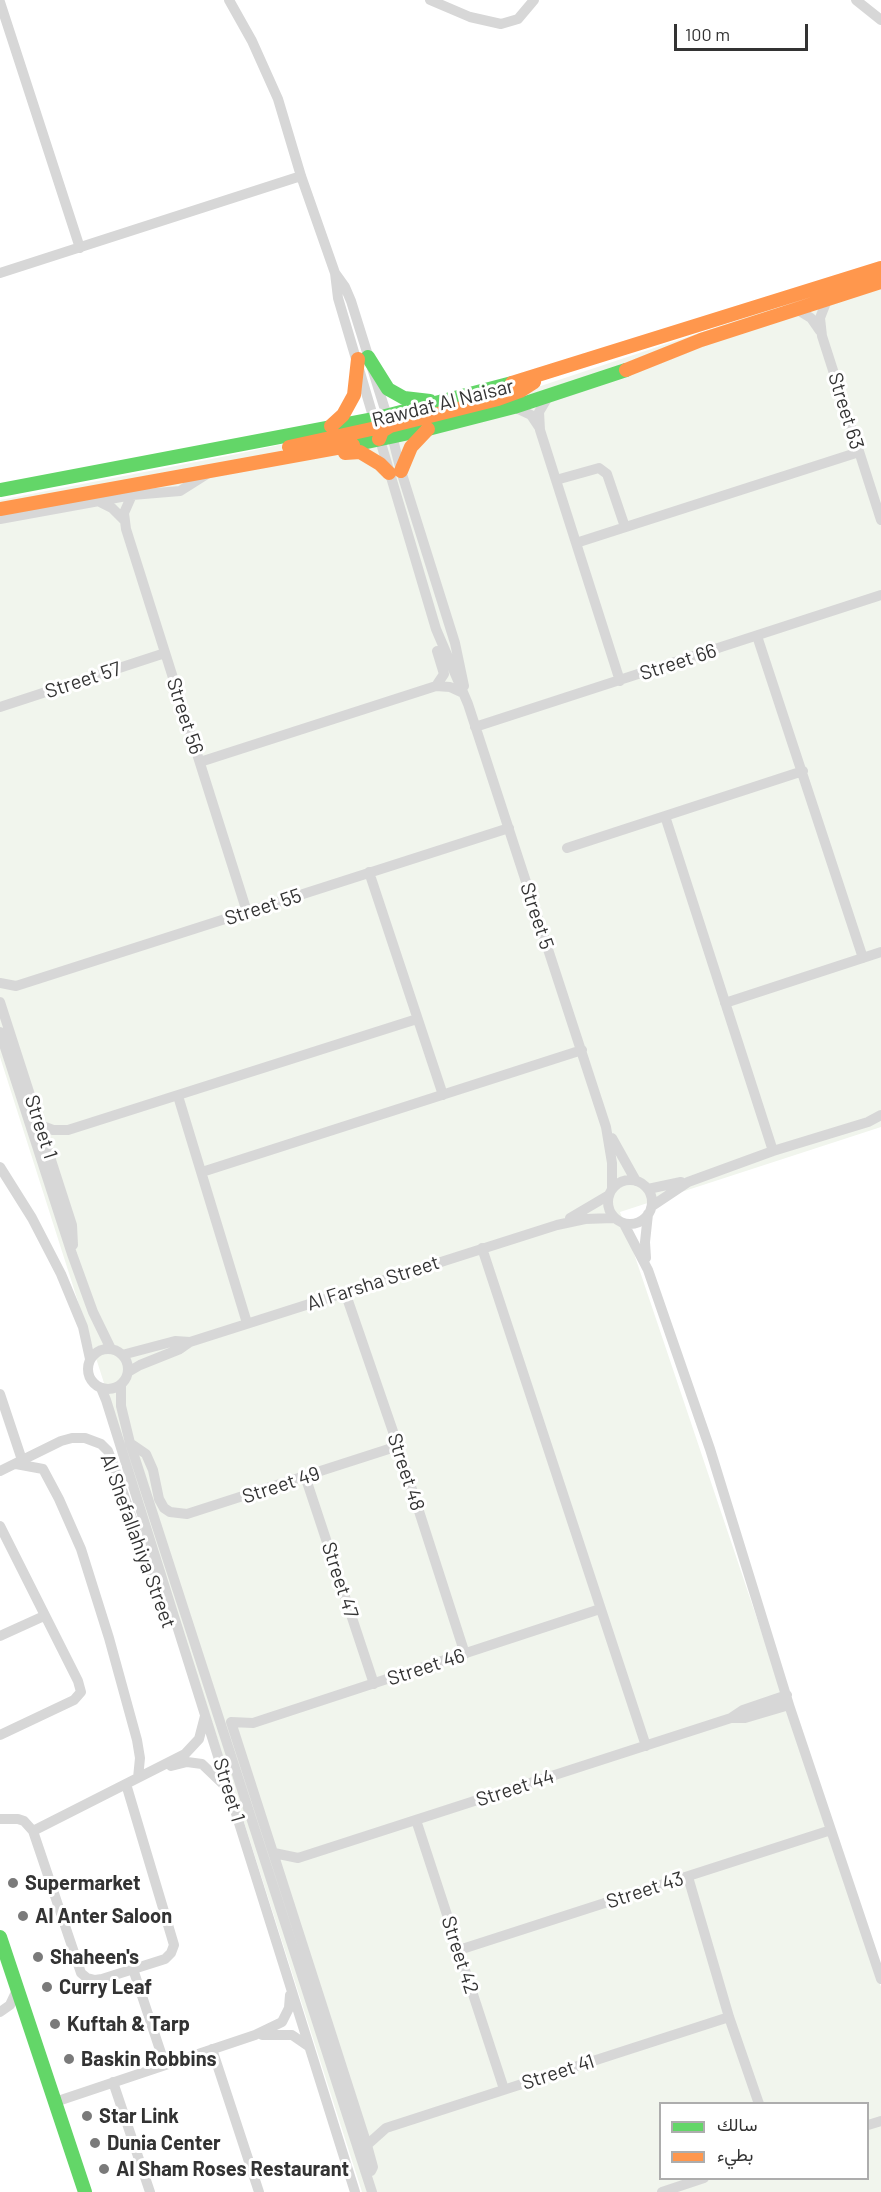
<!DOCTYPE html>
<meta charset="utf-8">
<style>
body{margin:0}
#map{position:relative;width:881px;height:2192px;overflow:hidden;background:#fff;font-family:Barlow,Vazirmatn,sans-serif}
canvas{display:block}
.legend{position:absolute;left:659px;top:2102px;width:210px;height:78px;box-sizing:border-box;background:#fff;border:2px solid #adadad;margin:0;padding:8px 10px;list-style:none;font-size:18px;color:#333}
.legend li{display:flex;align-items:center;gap:12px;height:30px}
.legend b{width:30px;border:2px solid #adadad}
.scale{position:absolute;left:674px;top:24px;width:134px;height:27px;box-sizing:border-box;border:3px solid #333;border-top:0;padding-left:8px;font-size:18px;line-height:21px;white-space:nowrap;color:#333;-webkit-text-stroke:4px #fff;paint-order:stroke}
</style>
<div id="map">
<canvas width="881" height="2192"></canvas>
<ul class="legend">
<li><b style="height:8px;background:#63d668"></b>سالك</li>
<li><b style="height:8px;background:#ff974d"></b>بطيء</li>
</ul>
<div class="scale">100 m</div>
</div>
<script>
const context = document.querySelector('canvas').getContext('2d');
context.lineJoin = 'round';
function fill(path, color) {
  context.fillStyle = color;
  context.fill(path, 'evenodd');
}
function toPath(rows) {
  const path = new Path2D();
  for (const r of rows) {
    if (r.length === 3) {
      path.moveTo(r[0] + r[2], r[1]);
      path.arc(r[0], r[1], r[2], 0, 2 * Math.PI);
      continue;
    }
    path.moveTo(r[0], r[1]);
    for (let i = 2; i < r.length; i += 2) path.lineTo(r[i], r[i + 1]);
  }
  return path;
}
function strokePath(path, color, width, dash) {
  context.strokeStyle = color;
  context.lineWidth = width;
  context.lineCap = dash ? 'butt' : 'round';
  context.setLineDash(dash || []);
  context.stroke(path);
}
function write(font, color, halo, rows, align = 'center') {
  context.font = font + ' Barlow,sans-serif';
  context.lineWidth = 6;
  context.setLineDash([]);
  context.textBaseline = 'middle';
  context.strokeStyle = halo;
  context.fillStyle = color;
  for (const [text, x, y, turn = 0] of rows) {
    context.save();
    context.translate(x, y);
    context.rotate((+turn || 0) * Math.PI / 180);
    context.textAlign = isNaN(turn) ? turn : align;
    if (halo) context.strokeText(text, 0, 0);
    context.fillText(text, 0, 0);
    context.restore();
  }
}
fill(toPath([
 [881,272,881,1127,620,1212,881,1987,881,2192,362,2192,0,1057,0,500,237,454,517,394],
 [660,2104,868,2104,868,2178,660,2178]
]), '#f1f5ed');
strokePath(toPath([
 [229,0,252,41,278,99,301,176,335,273,338,298,436,629,468,704,606,1127,612,1163,612,1188],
 [430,0,470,17,501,24,518,19,534,0],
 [856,0,881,20],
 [0,2,80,248],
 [0,273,301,176],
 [335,273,345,287,351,301,387,416,401,471,455,643,464,686],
 [827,300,820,318,822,336,881,520],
 [798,310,811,318,820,331],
 [548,397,539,412,540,430,620,681],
 [514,407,531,415,539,427],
 [556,480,599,468,607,474,625,527],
 [132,495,124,513,126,529,247,912],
 [98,501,112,508,124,520],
 [0,519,132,495,180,491,210,472],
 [576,543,859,452],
 [757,636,863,958],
 [436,686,444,674,437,651],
 [0,707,165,653],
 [475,727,881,595],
 [200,762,436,686,450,687,463,693],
 [665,816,773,1151],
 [567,848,803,771],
 [369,872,443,1095],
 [0,983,16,986,509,828],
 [0,1002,72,1225,73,1245],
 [725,1003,881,952],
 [0,1032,72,1254,93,1312,111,1349],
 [178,1096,247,1323],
 [40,1125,53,1130,68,1130,417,1019],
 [612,1138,636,1181],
 [0,1167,32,1218,61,1274,83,1327,90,1359],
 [202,1172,582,1050],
 [630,1202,22],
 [648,1189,681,1182],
 [652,1206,688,1182,773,1151,868,1122,881,1115],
 [570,1218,609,1195],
 [624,1224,648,1270,710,1449,789,1705,881,1979],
 [482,1248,646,1746],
 [646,1258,645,1242,648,1214],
 [345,1292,398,1446,465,1654],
 [108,1369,20],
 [122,1355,175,1341,190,1342,557,1225,585,1219,614,1218],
 [128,1372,140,1365,180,1349,190,1342],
 [121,1385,121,1406,130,1443,372,2192],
 [101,1388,106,1400,355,2192],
 [0,1394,22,1460],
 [130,1443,146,1454,153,1470,159,1499,164,1508,170,1512,187,1514,398,1446],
 [16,1464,43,1469,59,1499,81,1549,109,1638,137,1740,140,1758,138,1778],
 [0,1471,61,1441,72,1438,85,1438,101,1444,108,1451,112,1461,162,1604],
 [305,1476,374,1684],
 [0,1526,78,1681,81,1692,74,1700,0,1735],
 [0,1636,44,1616],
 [731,1718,743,1710,787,1695],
 [171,1766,187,1762,202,1764,226,1787],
 [0,1819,18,1819,24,1821,33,1831,81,1973,87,1978,95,1980,102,1979,165,1959,171,1953,174,1945,126,1784],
 [416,1820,504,2089],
 [33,1831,185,1754,199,1739,205,1716],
 [274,1853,298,1858,731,1718,745,1718,789,1705],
 [688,1877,729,2017,759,2104],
 [459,1950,831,1830],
 [133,1969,165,2065],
 [0,2012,10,2005,18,1988],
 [262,2035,292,2035,308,2046],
 [212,2049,259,2192],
 [113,2082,150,2192],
 [55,2102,255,2035,282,2022,289,2008,290,1995],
 [868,2125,881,2121],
 [367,2145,386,2128,729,2017],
 [366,2172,371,2171,373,2167,367,2145,231,1722,253,1723,600,1609],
 [662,2192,704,2178]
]), '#d7d7d7', 10);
strokePath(toPath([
 [368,357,388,389,404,398,430,401],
 [353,445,428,429,514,407,626,370],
 [0,490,374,419,512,383],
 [0,1937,85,2192]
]), '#63d668', 14);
strokePath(toPath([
 [626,370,701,340,881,282],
 [512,383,881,268],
 [331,426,343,415,354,395,358,359],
 [379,439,382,431,390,426,498,399,520,391,534,382],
 [289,447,376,428],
 [345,453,360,452,380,464,389,473],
 [401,471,411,447,428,429],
 [0,509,353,445]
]), '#ff974d', 14);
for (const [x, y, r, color] of [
 [13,1883,6,"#7a7a7a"],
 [23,1916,6,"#7a7a7a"],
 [38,1957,6,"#7a7a7a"],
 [47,1987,6,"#7a7a7a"],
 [55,2024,6,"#7a7a7a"],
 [69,2059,6,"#7a7a7a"],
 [87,2116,6,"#7a7a7a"],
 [95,2143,6,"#7a7a7a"],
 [104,2169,6,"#7a7a7a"]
]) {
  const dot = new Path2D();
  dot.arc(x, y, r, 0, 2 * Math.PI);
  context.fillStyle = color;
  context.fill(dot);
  strokePath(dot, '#fff', 2);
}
write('20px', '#333', '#fff', [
 ["Rawdat Al Naisar",443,403,-14],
 ["Street 63",846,411,73],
 ["Street 66",678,662,-18],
 ["Street 57",83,680,-18],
 ["Street 56",185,716,72],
 ["Street 55",263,907,-18],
 ["Street 5",537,916,72],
 ["Street 1",41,1127,72],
 ["Al Farsha Street",373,1283,-18],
 ["Street 48",406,1472,72],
 ["Street 49",281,1485,-18],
 ["Al Shefallahiya Street",138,1541,70],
 ["Street 47",340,1580,72],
 ["Street 46",426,1667,-18],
 ["Street 44",515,1788,-18],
 ["Street 1",229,1790,73],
 ["Street 43",645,1890,-18],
 ["Street 42",460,1955,72],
 ["Street 41",558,2072,-18]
]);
write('bold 20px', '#333', '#fff', [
 ["Supermarket",25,1883],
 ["Al Anter Saloon",35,1916],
 ["Shaheen's",50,1957],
 ["Curry Leaf",59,1987],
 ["Kuftah & Tarp",67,2024],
 ["Baskin Robbins",81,2059],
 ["Star Link",99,2116],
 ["Dunia Center",107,2143],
 ["Al Sham Roses Restaurant",116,2169]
], 'left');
</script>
